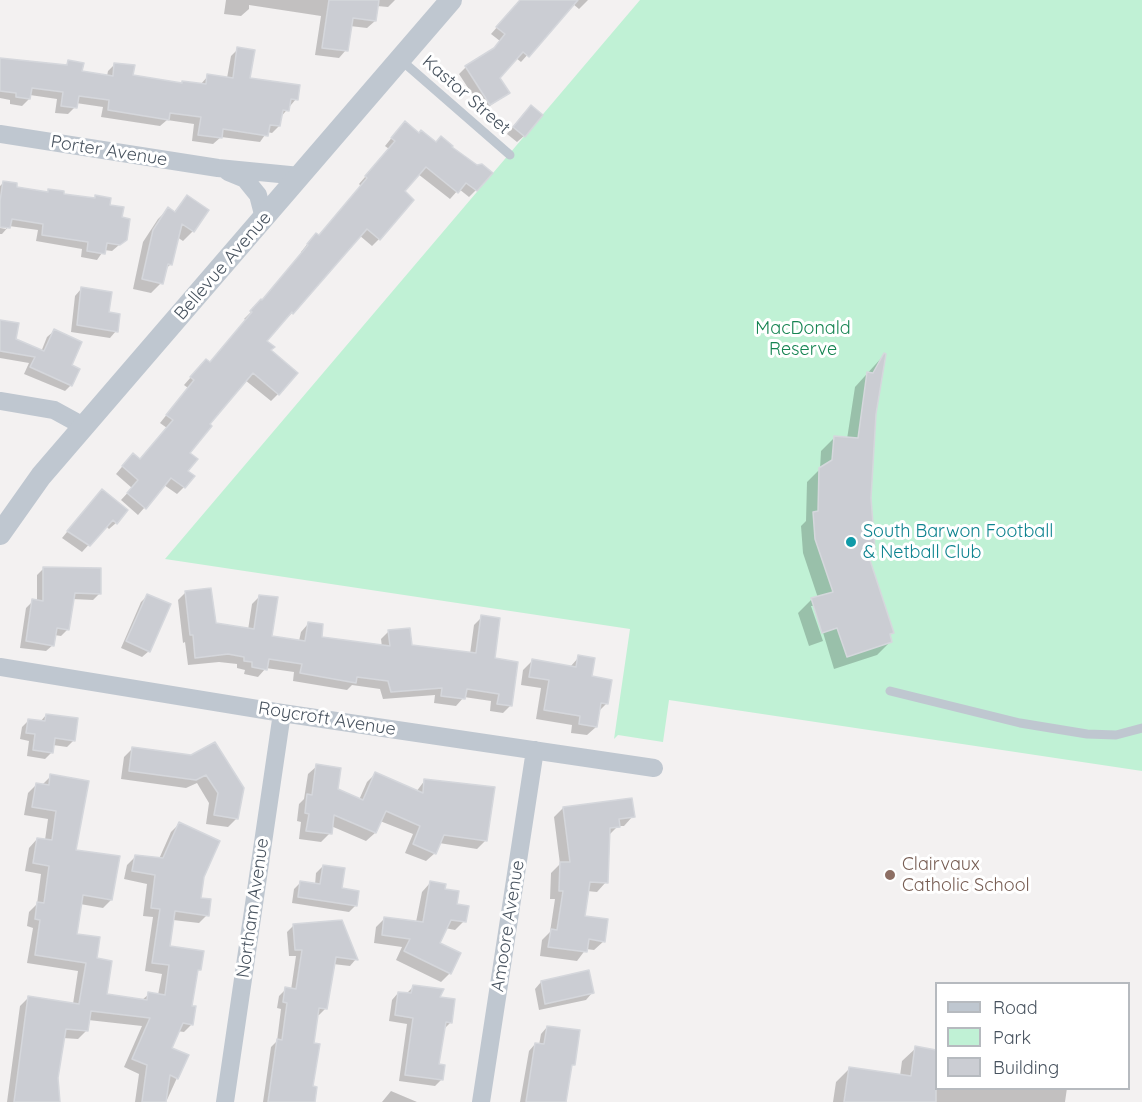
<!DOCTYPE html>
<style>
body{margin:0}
#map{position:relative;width:1142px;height:1102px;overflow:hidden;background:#f3f1f1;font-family:Quicksand,sans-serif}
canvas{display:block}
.legend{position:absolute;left:935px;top:982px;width:195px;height:108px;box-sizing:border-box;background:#fff;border:2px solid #b6babf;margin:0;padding:8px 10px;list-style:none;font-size:18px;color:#48535f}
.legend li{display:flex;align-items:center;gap:12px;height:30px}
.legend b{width:30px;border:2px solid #b6babf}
</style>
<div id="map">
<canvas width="1142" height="1102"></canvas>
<ul class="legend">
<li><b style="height:8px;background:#bfc7d0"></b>Road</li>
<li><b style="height:16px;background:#c0f1d5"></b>Park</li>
<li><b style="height:16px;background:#cbcdd3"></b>Building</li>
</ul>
</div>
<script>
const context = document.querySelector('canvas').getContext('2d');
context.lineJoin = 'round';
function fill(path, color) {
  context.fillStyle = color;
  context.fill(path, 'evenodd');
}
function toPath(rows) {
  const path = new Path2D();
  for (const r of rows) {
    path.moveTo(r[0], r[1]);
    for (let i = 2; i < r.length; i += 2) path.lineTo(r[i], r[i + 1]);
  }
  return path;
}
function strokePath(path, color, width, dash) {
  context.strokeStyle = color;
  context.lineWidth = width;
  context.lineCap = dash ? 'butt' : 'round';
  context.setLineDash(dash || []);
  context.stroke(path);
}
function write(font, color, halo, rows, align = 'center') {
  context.font = font + ' Quicksand,sans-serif';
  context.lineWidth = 6;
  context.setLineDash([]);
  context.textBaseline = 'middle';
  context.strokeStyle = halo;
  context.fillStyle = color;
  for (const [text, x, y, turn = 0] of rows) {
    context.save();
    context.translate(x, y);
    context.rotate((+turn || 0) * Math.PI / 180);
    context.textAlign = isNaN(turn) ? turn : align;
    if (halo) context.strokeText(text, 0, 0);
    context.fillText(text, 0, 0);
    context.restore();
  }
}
fill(toPath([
 [640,0,1142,0,1142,771,669,700,663,742,618,735,614,739,630,629,165,559]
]), '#c0f1d5');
fill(toPath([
 [226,0,395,0,388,7,377,6,375,21,367,28,350,26,346,50,339,58,315,55,321,16,249,5,249,9,241,16,224,14],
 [521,0,588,0,579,9,573,4,521,62,516,58,499,78,508,93,483,111,459,74,466,67,492,51,500,41,491,34],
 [238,49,249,79,296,99,280,118,279,126,272,133,267,132,260,142,221,137,213,144,192,141,194,124,167,120,160,126,101,117,103,107,76,103,75,107,68,114,55,113,57,99,30,95,29,99,22,106,10,104,10,100,0,98,0,60,64,66,69,62,81,72,107,76,108,71,115,64,132,76,181,84,200,85,208,76,227,78,231,56],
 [524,113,524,136,517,142,507,134],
 [398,130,476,190,469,197,459,189,450,199,418,174,402,192,379,239,372,246,359,235,292,313,285,320,284,319,265,341,278,394,271,401,245,380,208,425,188,453,184,487,177,494,164,485,138,515,121,500,132,488,116,474,126,462,139,461,167,428,160,423,188,388,184,385,199,368,209,363,246,320,244,319,261,302,302,253,301,252,309,242,318,236,361,186,359,184,389,149,385,146],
 [3,183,15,188,47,193,49,191,62,195,93,199,96,197,121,219,126,239,112,251,104,250,97,260,81,257,82,249,36,241,38,230,9,226,2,234,0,234,0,228,6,229,6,226,0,225,0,186],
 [187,197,193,231,183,241,177,237,170,265,164,270,161,283,151,293,133,289,143,242,158,219,168,209,173,213],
 [81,289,116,331,110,338,71,332,75,296],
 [0,322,14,340,41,352,47,337,54,331,70,366,71,385,65,391,24,374,29,363,0,358],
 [884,355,875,414,869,498,874,549,867,556,892,633,888,636,890,642,877,655,834,669,815,606,811,606,823,641,809,646,798,613,811,600,818,598,803,553,801,526,806,521,807,482,820,469,821,451,834,438,847,439,855,387],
 [96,497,116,523,109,529,106,526,82,552,62,538],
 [44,568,100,593,93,600,72,599,68,629,61,636,54,635,53,645,46,651,20,648,26,608,33,601,37,602,37,575],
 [186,592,214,625,248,630,252,604,260,596,271,637,299,641,301,632,308,624,320,638,382,647,381,639,389,631,410,646,470,654,474,625,482,617,493,660,511,705,503,713,490,711,491,701,464,697,456,706,434,703,435,695,383,699,380,689,352,685,347,690,293,681,294,672,266,668,258,677,244,674,245,670,237,668,237,664,219,662,188,665,185,642,183,643,178,600],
 [148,595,149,651,142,657,121,648,141,602],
 [579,657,607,703,598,712,596,727,587,735,571,733,572,725,536,719,541,688,521,685,523,670,532,661,570,667],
 [46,715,74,740,67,747,53,745,52,752,45,759,27,756,29,741,20,739,22,727,29,720,40,722],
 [215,744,237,818,228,827,206,824,209,803,197,783,186,788,121,779,124,757,133,748,191,756],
 [317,766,336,790,359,800,367,782,375,774,416,792,425,780,486,840,477,849,439,843,435,853,426,861,405,853,413,834,380,821,375,833,366,841,331,826,330,833,321,842,299,839,301,822,297,821,299,804,304,799,308,774],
 [51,776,74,851,111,900,103,908,80,904,75,935,95,959,106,995,142,1000,149,994,158,995,162,974,145,971,153,917,143,916,147,884,124,879,127,865,136,856,159,859,171,832,179,824,202,876,199,899,207,915,199,923,173,920,168,947,199,969,196,973,191,1007,192,1024,184,1032,177,1031,170,1048,187,1056,166,1102,135,1102,139,1074,124,1067,142,1026,88,1020,87,1030,78,1039,63,1038,57,1078,58,1102,7,1102,20,1006,29,997,73,1004,78,971,27,963,33,928,27,926,29,912,37,904,41,874,25,871,29,848,37,839,45,840,48,819,24,815,28,793,36,785,43,784],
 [563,808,633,816,624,826,618,826,609,835,606,882,597,892,587,891,583,917,604,941,594,950,586,949,577,961,540,956,542,940,550,932,555,899,550,899,551,873,560,864,554,817],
 [323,866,356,905,349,912,292,903,294,889,301,882,315,885,316,873],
 [430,883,444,890,464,921,455,930,445,928,438,944,450,973,441,982,396,960,402,947,374,943,376,927,385,918,416,922,422,892],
 [294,925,356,959,350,966,333,964,326,1008,319,1015,316,1015,312,1045,313,1102,263,1102,271,1047,277,1041,281,1009,277,1008,279,996,286,989,291,990,296,956,289,956,287,932],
 [541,982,592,993,586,1000,539,1010,535,989],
 [413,987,438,998,450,1023,443,1030,438,1065,442,1079,435,1086,399,1081,407,1024,389,1021,392,1000,398,993,407,993],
 [547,1027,573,1064,570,1068,565,1097,567,1097,566,1102,520,1102,529,1051,535,1044,539,1045,541,1034],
 [916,1048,936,1051,936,1088,1067,1088,1065,1102,833,1102,836,1082,849,1069,900,1076,902,1061],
 [391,1091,417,1102,382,1102]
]), '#0003');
const building = toPath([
 [329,0,379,0,376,21,353,18,348,51,322,48,329,0],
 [520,0,578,0,529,57,523,52,500,78,510,93,490,105,465,66,494,48,505,34,496,27,520,0],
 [237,47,255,50,250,78,300,85,298,100,291,99,289,111,283,110,280,126,270,125,268,136,223,129,222,138,198,135,201,117,170,113,169,120,108,110,109,100,79,96,77,108,61,106,63,92,32,88,30,99,16,97,16,93,0,91,0,58,67,65,68,60,84,63,82,71,113,76,114,63,135,65,133,75,182,83,182,81,206,84,207,74,233,78,237,47],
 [531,105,543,115,525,137,513,127,531,105],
 [405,121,419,133,421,130,436,142,441,136,453,146,452,147,477,165,482,164,493,173,477,191,466,183,458,193,426,167,405,191,414,200,380,240,367,229,293,314,292,312,267,341,275,347,271,350,298,373,279,395,253,373,210,424,212,426,190,453,198,459,188,471,195,476,185,488,171,478,146,509,127,493,138,480,122,466,133,453,140,459,173,420,166,415,194,380,190,377,206,359,210,362,252,312,250,311,261,299,262,300,308,245,307,244,316,233,319,235,367,178,365,176,395,141,391,138,405,121],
 [3,181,17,183,17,187,48,192,48,189,64,191,64,194,95,198,95,195,111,198,110,205,124,207,122,217,130,219,127,240,120,245,107,243,105,254,87,251,88,242,42,235,43,224,12,219,10,228,0,227,0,201,3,181],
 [187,195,209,210,194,232,182,224,172,265,168,264,163,284,142,279,153,230,168,207,175,212,187,195],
 [81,287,112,292,109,312,120,314,118,332,77,325,81,287],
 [0,320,19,323,16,339,44,351,54,329,82,342,72,365,80,369,72,386,30,367,35,357,0,351,0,320],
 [884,353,886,354,876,414,871,498,875,550,866,548,894,633,890,634,892,642,847,657,837,628,822,633,811,598,833,592,815,539,813,512,818,511,819,468,832,460,834,436,858,438,867,372,873,373,884,353],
 [102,489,128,510,117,524,113,520,90,546,67,531,102,489],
 [43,567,101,568,101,594,75,593,69,630,57,628,54,646,26,641,32,599,43,601,43,567],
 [211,588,216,623,254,629,259,595,278,597,272,636,305,641,308,622,323,624,322,637,390,646,388,630,410,628,412,645,476,653,481,615,500,618,495,658,518,662,512,706,497,704,499,694,467,689,465,699,441,696,442,688,391,692,388,681,357,677,356,683,300,673,302,664,269,659,267,670,252,667,252,662,244,661,244,657,228,654,195,658,193,635,190,635,185,591,211,588],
 [147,594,171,604,150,652,126,641,147,594],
 [578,655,595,658,592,676,612,680,608,704,601,703,597,727,579,724,580,716,544,710,549,680,529,677,532,659,576,667,578,655],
 [46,714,78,718,75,741,55,738,53,753,33,750,35,734,26,733,28,719,45,721,46,714],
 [215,742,244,788,238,819,214,815,218,793,206,775,196,780,129,771,132,747,191,755,215,742],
 [316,764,341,768,338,789,363,800,375,772,423,793,424,779,495,787,487,841,444,835,436,854,413,844,420,826,386,811,376,833,334,815,332,834,306,831,309,814,305,813,307,794,312,795,316,764],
 [50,774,89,781,76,850,120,856,112,900,83,895,77,934,100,937,97,958,112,961,107,994,147,1000,148,992,165,995,169,965,152,963,160,909,151,908,155,875,132,871,135,855,163,858,179,822,220,841,204,877,201,898,211,899,209,916,175,911,170,946,204,951,201,970,198,970,192,1006,196,1006,193,1025,183,1023,172,1048,189,1055,178,1079,170,1075,166,1102,142,1102,147,1065,132,1059,150,1018,91,1011,88,1031,66,1029,58,1078,60,1102,14,1102,28,996,79,1004,86,963,35,955,40,920,35,919,37,902,44,903,49,866,33,863,37,838,52,840,56,811,32,807,36,783,49,785,50,774],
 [632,798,635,817,619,819,620,827,610,828,608,883,590,882,585,916,608,919,605,942,589,939,587,952,548,947,551,929,557,930,563,891,559,891,560,862,570,862,563,807,632,798],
 [323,865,345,868,342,888,359,891,357,906,298,897,300,881,320,884,323,865],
 [430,881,446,884,445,889,459,891,457,904,469,906,466,922,451,920,440,943,461,953,451,974,404,951,410,939,382,935,384,917,423,922,430,881],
 [342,920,358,960,336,957,327,1009,319,1008,314,1043,320,1044,313,1086,317,1087,315,1102,268,1102,277,1039,282,1040,287,1003,283,1002,285,987,296,989,302,950,295,950,293,924,342,920],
 [589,970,594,993,545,1004,541,981,589,970],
 [413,985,444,989,440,997,455,999,452,1023,446,1022,439,1064,445,1065,443,1080,405,1075,413,1018,395,1015,398,992,411,993,413,985],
 [547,1026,580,1030,575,1065,572,1065,566,1102,526,1102,535,1043,544,1044,547,1026],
 [915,1046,936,1050,936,1102,844,1102,849,1067,911,1076,915,1046]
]);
fill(building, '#cbcdd3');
strokePath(building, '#d5d7dc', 1.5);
strokePath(toPath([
 [401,60,510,155],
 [890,691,1020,723,1087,734,1116,735,1142,728]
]), '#bfc7d0', 9);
strokePath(toPath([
 [0,134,218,168,300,176],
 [228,172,245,179,258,195,264,218],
 [0,401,54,410,85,427],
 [0,667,282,713,654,768],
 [225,1102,282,713],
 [481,1102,535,750]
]), '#bfc7d0', 18);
strokePath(toPath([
 [0,534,41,476,451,0]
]), '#bfc7d0', 22);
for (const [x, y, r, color] of [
 [851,542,6,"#0f9aa8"],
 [890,875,6,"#8d6e63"]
]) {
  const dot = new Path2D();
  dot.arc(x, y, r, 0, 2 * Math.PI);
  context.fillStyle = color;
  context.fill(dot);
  strokePath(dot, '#fff', 2);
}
write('18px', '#48535f', '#fff', [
 ["Kastor Street",466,95,41],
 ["Porter Avenue",109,151,9],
 ["Bellevue Avenue",223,266,-49],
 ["Roycroft Avenue",327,719,9],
 ["Northam Avenue",253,908,-82],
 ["Amoore Avenue",508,926,-81]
]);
write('18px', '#168452', '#fff', [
 ["MacDonald",803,329],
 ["Reserve",803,350]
]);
write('18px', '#0d838f', '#fff', [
 ["South Barwon Football",863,532],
 ["& Netball Club",863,553]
], 'left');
write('18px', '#785e54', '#fff', [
 ["Clairvaux",902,865],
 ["Catholic School",902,886]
], 'left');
</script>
